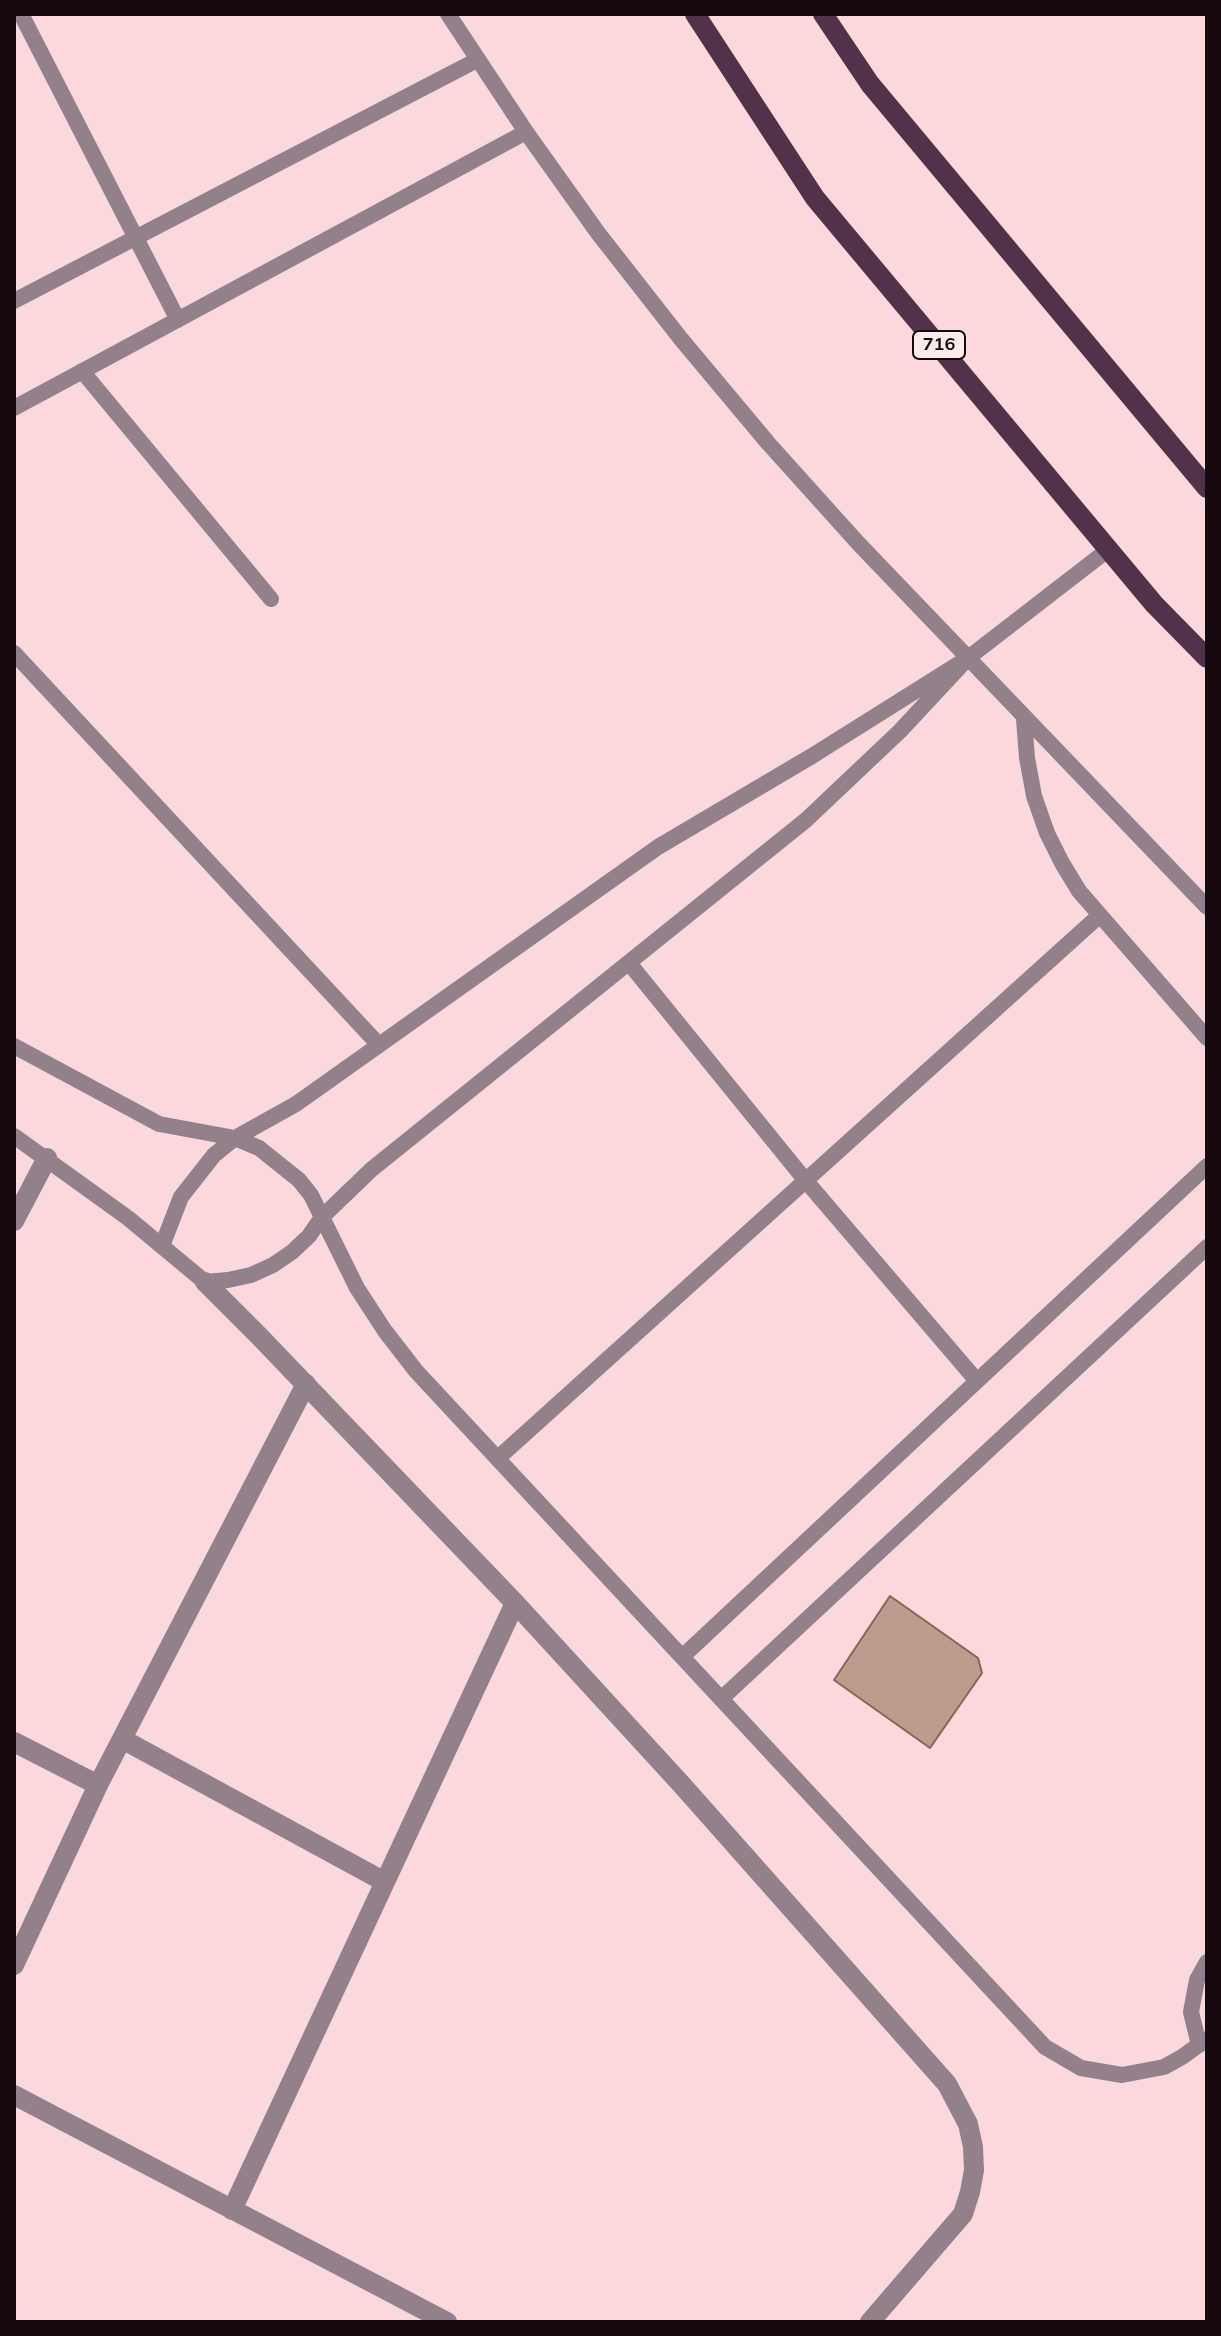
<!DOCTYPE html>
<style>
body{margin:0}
#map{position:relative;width:1221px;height:2336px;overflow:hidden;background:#fbd8db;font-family:Mulish,sans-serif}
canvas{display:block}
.frame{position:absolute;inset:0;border:16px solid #170a0c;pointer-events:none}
</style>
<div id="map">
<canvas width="1221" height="2336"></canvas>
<div class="frame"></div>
</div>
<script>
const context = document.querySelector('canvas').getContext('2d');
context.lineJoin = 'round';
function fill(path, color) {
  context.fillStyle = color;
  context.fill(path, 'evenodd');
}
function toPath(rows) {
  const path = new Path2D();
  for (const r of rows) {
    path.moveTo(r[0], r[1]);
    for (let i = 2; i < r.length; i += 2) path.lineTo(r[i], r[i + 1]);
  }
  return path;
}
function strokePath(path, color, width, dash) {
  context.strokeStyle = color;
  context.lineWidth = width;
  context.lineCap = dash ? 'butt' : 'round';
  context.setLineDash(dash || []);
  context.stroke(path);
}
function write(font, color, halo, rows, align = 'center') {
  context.font = font + ' Mulish,sans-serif';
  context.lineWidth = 6;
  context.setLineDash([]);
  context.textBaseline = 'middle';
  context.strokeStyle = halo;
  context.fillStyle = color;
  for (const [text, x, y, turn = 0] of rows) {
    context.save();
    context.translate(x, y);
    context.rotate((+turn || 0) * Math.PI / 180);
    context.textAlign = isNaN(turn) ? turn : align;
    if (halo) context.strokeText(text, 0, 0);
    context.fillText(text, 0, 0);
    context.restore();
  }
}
const building = toPath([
 [890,1596,978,1658,982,1673,930,1748,834,1680,890,1596]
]);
fill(building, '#be9b8b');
strokePath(building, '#866556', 2);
strokePath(toPath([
 [21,14,178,320],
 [448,14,526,132,598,233,681,339,768,443,858,543,1207,907],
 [14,301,477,60],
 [82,371,271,599],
 [14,408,526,132],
 [14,653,379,1045],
 [1024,719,1027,758,1034,796,1047,833,1062,863,1079,891,1207,1038],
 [629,963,806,1181,977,1381],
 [14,1046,159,1124,235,1138,259,1148,299,1180,311,1195,357,1288,385,1331,416,1371,1045,2047,1081,2068,1122,2075,1164,2067,1182,2057,1207,2039],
 [14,1136,128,1218,205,1282,228,1280,251,1275,273,1265,292,1252,309,1236,322,1217,372,1169,806,820,900,731,968,658],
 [162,1246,181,1197,214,1155,235,1138,296,1104,658,847,812,756,968,658,1109,549],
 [498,1458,1100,915],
 [682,1657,1207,1166],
 [721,1699,1207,1247],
 [1199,2045,1191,2012,1197,1980,1207,1962]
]), '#93808d', 16);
strokePath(toPath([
 [14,1221,47,1158],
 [205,1282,260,1337,516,1604,682,1785,947,2084,968,2124,973,2147,974,2170,970,2192,963,2214,870,2322],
 [122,1739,385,1882],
 [14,1742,98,1785],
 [14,1965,98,1785,306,1384],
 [14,2095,447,2322],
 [232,2210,515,1603]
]), '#93808d', 20);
strokePath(toPath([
 [695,14,815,198,1154,604,1207,658],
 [823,14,870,84,1207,488]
]), '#513248', 20);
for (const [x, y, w] of [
 [939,345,52]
]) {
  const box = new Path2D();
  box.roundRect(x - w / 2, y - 14, w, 28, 6);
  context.fillStyle = '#fcebec';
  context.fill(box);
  strokePath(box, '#170a0c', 2);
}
write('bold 18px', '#170a0c', null, [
 ["716",939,345]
]);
</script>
